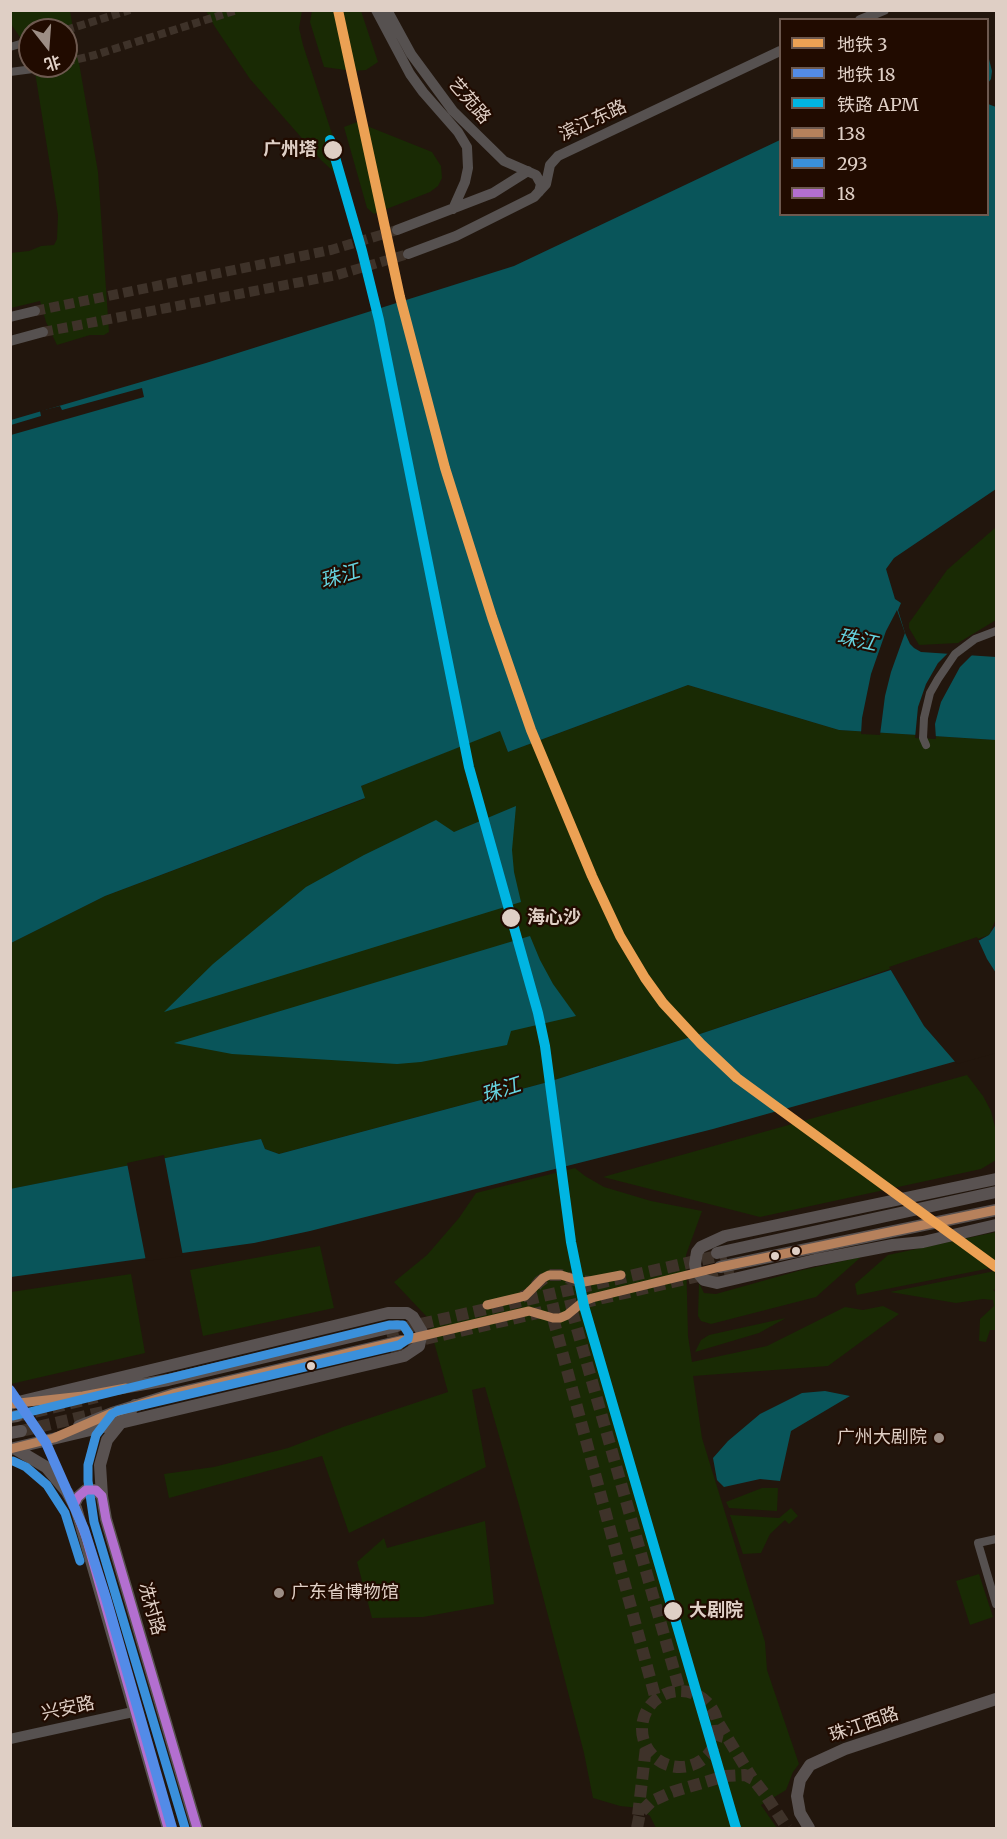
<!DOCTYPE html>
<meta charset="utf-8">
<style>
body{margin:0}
#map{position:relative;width:1007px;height:1839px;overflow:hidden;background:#22160d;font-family:Merriweather,"Noto Sans SC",serif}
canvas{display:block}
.frame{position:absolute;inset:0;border:12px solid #dfcfc5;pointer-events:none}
.legend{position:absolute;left:779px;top:18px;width:210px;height:198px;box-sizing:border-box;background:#210b00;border:2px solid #6d594f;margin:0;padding:8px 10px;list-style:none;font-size:18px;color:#dfcfc5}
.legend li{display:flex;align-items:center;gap:12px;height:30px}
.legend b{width:30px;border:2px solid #6d594f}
.north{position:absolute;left:18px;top:18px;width:60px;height:60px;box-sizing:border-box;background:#210b00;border:2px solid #6d594f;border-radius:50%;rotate:163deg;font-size:16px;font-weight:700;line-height:24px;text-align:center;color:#dfcfc5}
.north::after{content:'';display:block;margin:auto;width:21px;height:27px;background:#9d8e85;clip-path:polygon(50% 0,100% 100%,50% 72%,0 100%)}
</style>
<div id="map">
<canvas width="1007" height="1839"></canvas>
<div class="frame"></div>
<ul class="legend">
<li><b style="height:8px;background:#eca154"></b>地铁 3</li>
<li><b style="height:8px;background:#538be7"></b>地铁 18</li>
<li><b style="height:8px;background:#00b5e2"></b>铁路 APM</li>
<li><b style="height:8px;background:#b6815c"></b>138</li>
<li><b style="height:8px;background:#3a90db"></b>293</li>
<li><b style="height:8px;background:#b36fd0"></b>18</li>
</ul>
<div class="north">北</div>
</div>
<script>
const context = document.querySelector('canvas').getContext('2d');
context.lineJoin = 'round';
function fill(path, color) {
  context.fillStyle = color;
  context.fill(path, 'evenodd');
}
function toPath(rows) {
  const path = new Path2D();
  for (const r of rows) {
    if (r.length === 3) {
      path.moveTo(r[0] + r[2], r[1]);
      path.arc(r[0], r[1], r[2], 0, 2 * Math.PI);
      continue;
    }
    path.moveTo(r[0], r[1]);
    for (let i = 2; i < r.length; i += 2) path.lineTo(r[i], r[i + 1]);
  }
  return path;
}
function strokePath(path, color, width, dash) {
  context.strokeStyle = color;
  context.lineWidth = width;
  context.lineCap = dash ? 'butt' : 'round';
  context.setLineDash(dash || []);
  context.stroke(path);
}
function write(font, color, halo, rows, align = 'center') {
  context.font = font + ' Merriweather,"Noto Sans SC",serif';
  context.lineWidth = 4.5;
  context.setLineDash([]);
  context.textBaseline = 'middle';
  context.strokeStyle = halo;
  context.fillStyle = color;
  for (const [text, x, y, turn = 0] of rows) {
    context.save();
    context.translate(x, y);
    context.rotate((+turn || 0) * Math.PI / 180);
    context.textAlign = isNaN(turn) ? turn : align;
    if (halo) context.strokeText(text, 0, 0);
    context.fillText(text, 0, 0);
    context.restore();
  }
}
fill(toPath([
 [11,11,70,11,98,172,109,332,104,335,90,335,57,345,46,322,40,301,11,308,10,253,29,251,41,246,54,245,57,239,58,215,34,66,66,66,66,30,30,30,30,52,11,24],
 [206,11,302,11,299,28,303,45,349,186,321,160,250,79,215,27],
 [312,11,361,11,378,62,366,70,353,71,324,67,310,22],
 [357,122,432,152,441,166,442,178,438,186,430,192,374,214,367,208,344,127],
 [996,527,996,620,958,643,919,645,909,628,909,623,947,570],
 [688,685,839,730,996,740,996,919,989,935,697,1035,548,1082,279,1154,265,1149,261,1139,11,1189,11,943,105,896,364,799,361,786,500,730,508,752],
 [967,1075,983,1096,991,1111,996,1131,996,1160,981,1169,760,1217,603,1177],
 [575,1168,585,1176,604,1187,651,1201,702,1211,686,1255,688,1336,692,1362,767,1346,845,1307,863,1310,883,1306,899,1314,828,1366,693,1376,702,1438,765,1642,767,1670,799,1764,793,1772,786,1790,761,1805,777,1828,656,1828,650,1816,639,1808,620,1806,593,1798,584,1753,519,1505,485,1387,472,1390,486,1467,349,1533,322,1456,169,1498,164,1474,214,1467,288,1448,343,1427,448,1392,427,1317,394,1282,427,1255,459,1218,476,1193],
 [996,1232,996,1267,857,1295,855,1284,888,1255],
 [320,1246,334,1308,203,1336,190,1270],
 [861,1257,816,1297,711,1324,701,1321,698,1316,699,1283,704,1293,716,1294,798,1271],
 [995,1271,996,1289,993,1290,996,1292,996,1330,990,1330,986,1342,979,1341,980,1319,994,1306,993,1300,983,1299,956,1303,890,1292],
 [131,1274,145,1353,11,1384,11,1292],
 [786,1318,759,1333,695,1352,701,1340,709,1335],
 [762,1488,778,1488,777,1511,729,1508,726,1502],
 [791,1508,798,1516,789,1524,785,1520,770,1534,761,1553,743,1554,730,1515,779,1518],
 [485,1521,494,1604,423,1617,372,1618,357,1562,384,1538,387,1548],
 [979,1574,993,1617,970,1625,956,1581]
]), '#192a04');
fill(toPath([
 [996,37,996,489,894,558,886,569,895,599,901,603,898,610,905,633,910,644,914,648,921,652,996,657,996,740,839,730,688,685,508,752,500,731,361,786,365,798,105,896,11,943,11,420,206,363,514,266,780,140,780,214,988,214,988,41],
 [516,806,512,850,514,872,521,902,164,1012,213,964,306,887,364,855,436,820,454,832],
 [995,919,996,1050,713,1129,310,1231,254,1243,11,1277,10,1189,261,1139,265,1149,279,1154,548,1082,697,1035,980,940,989,935,995,926],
 [530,936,540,960,553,984,576,1016,511,1031,507,1045,421,1062,397,1064,232,1054,174,1043],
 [825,1391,850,1396,791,1431,780,1481,760,1479,724,1487,717,1480,713,1458,728,1441,760,1414,802,1393]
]), '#09555a');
fill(toPath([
 [996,34,996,107,988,104,988,83,991,79,992,71,988,55,988,38],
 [142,388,144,397,11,435,11,425,41,416,40,411,60,406,62,410],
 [897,610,905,633,891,672,885,696,880,735,861,734,862,718,871,674,886,631],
 [950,651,975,652,960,667,941,702,935,724,936,739,915,738,918,707,926,684,938,663],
 [977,937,987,959,996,973,996,1053,957,1064,924,1026,889,967],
 [164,1155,183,1256,146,1261,127,1163]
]), '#22160d');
strokePath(toPath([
 [66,30,130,10],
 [20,44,30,41],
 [66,62,95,55,237,10],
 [33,69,47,66]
]), '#3e3229', 8, [8, 4]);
strokePath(toPath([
 [35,311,331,250,397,230],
 [43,332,337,275,408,254]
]), '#3e3229', 10, [10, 5]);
strokePath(toPath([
 [522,1297,529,1294,539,1282,549,1275,561,1275,577,1281,590,1282],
 [572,1311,680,1691],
 [553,1318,656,1700],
 [386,1332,726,1254],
 [390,1347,733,1268],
 [17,1416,97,1397],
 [21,1431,107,1411],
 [680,1729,38],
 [719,1724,752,1778],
 [638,1815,646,1747],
 [637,1828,640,1813,652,1801,672,1792,725,1776,745,1775,753,1779,764,1793,787,1828]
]), '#3e3229', 12, [12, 6]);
strokePath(toPath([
 [10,47,20,44],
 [10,72,33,69],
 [926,745,923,738,924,718,930,693,938,679,955,654,975,639,996,631],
 [996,1539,978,1543,996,1604]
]), '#565150', 8);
strokePath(toPath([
 [376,10,410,74,423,92,458,132,467,147,468,168,465,182,453,209],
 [387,10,411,54,453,111,504,161,536,175,541,184,539,192],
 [860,20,884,10],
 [397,230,493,193,528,171],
 [408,254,456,236,534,197,546,184,550,165,558,156,780,51],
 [10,317,35,311],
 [10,341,43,332],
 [10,1739,133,1712]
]), '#565150', 10);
strokePath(toPath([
 [996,1179,725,1236,701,1247,697,1252,695,1264,696,1270,704,1280,717,1283,815,1260,893,1245,923,1242,996,1225],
 [717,1253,996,1192],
 [720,1267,996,1210],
 [64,1398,168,1380,397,1326],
 [10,1404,388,1313,407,1313,413,1317,422,1332,419,1346,404,1356,10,1449],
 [135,1405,107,1440,100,1465,102,1496,106,1519,197,1828],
 [10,1417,17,1416],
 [79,1426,112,1413,173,1394,401,1341],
 [10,1433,21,1431],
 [14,1448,46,1467,67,1492,76,1508,168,1828],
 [74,1505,78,1497,86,1490,96,1490,102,1496],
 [809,1828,800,1813,797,1796,800,1780,810,1765,845,1749,996,1699]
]), '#595251', 12);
strokePath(toPath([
 [487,1305,525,1296,543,1278,549,1275,561,1275,584,1282,621,1275],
 [10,1404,83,1396,126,1388],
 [10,1449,54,1438,112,1413,173,1394,529,1311,553,1318,560,1318,567,1315,584,1301,592,1298,720,1267,996,1210]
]), '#b6815c', 9);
strokePath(toPath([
 [13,1416,389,1325,403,1325,409,1334,408,1339,399,1345,117,1411,112,1414,96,1435,88,1465,88,1481,94,1522,185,1828],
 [13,1461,26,1467,47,1485,65,1513,80,1561]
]), '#3a90db', 9);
strokePath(toPath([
 [168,1828,86,1537,74,1505,78,1497,86,1490,96,1490,102,1496,106,1519,197,1828]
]), '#b36fd0', 9);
strokePath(toPath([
 [330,140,362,251,379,320,469,767,538,1013,545,1046,571,1242,584,1306,736,1828]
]), '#00b5e2', 10);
strokePath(toPath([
 [338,10,400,297,445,468,492,617,531,730,592,876,620,936,645,978,663,1003,701,1044,737,1078,996,1267]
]), '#eca154', 10);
strokePath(toPath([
 [10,1390,46,1443,84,1529,106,1598,172,1828]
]), '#538be7', 10);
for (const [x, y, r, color] of [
 [333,150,10,"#dfcfc5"],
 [511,918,10,"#dfcfc5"],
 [796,1251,5,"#dfcfc5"],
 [775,1256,5,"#dfcfc5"],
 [311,1366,5,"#dfcfc5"],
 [939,1438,6,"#9d8e85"],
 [279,1593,6,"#9d8e85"],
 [673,1611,10,"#dfcfc5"]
]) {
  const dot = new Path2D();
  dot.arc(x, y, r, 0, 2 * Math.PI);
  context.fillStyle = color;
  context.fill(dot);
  strokePath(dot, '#210b00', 2);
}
write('18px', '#dfcfc5', '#210b00', [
 ["艺苑路",469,101,49],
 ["滨江东路",593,121,-25],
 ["冼村路",151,1609,74],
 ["兴安路",68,1709,-12],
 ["珠江西路",864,1725,-19]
]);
write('bold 18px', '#dfcfc5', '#210b00', [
 ["广州塔",317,150,"right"],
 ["海心沙",527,918],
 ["大剧院",689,1611]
], 'left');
write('18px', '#dfcfc5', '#210b00', [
 ["广州大剧院",927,1438],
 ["广东省博物馆",291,1593,"left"]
], 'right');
write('italic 20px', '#66d3df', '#210b00', [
 ["珠江",340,577,-17],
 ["珠江",857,641,12],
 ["珠江",501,1091,-18]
]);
</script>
